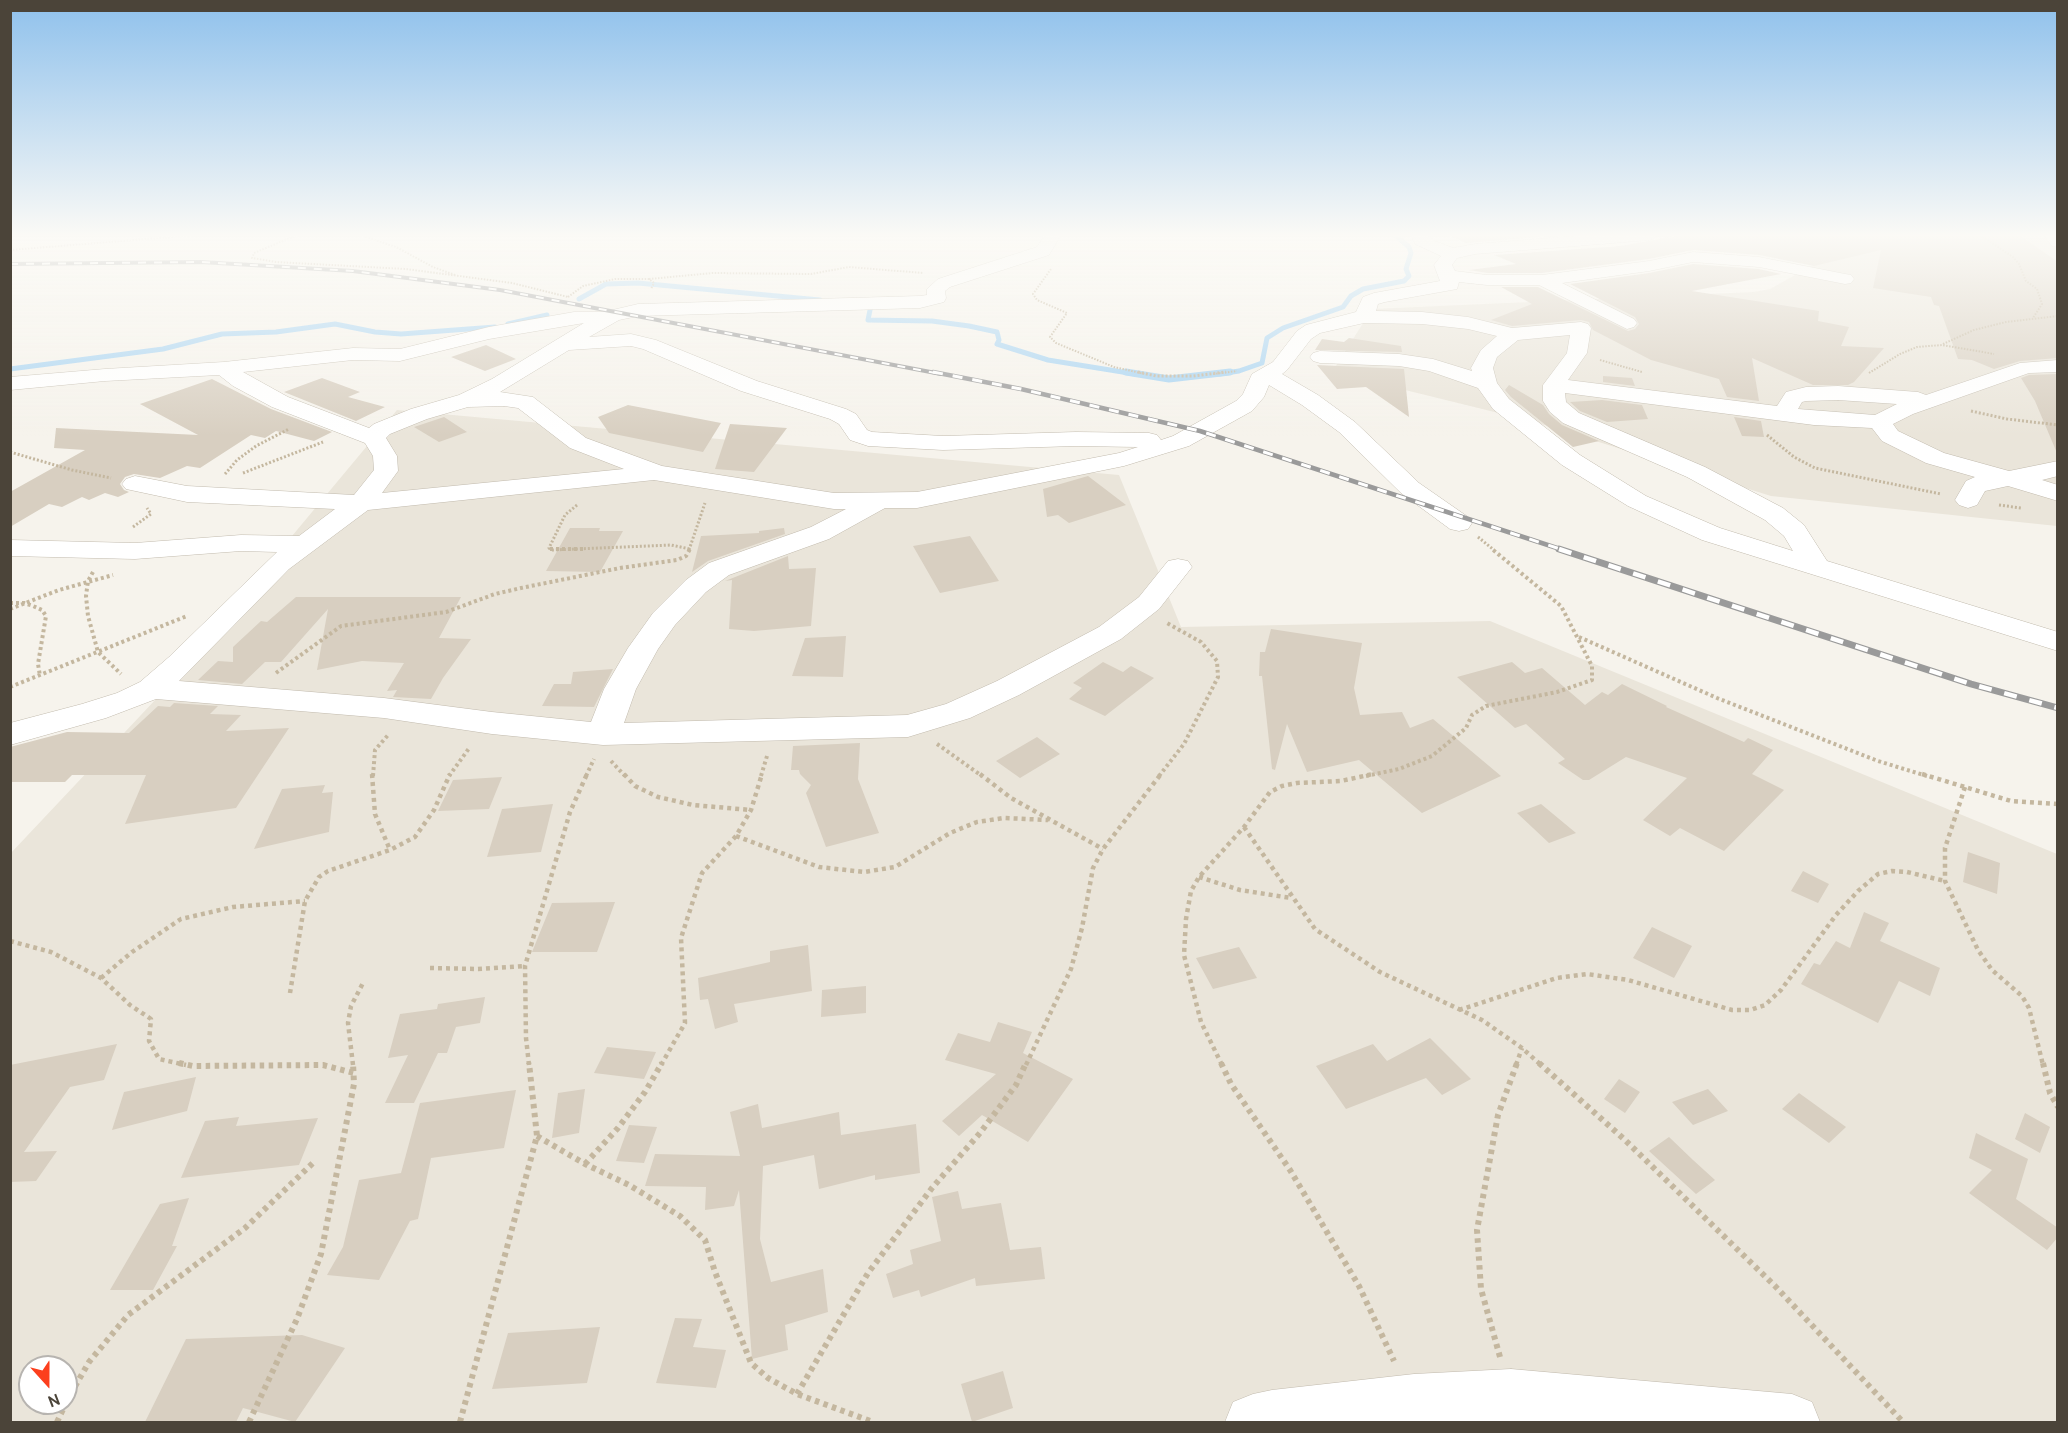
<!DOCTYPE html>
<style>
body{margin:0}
#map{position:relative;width:2068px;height:1433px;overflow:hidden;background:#f6f3ec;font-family:Cabin,sans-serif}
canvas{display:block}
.frame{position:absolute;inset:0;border:12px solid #4b4439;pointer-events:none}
.north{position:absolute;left:18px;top:1355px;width:60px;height:60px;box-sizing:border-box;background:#fff;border:2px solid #b7b4b0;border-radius:50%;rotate:159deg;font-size:16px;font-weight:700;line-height:24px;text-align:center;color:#4b4439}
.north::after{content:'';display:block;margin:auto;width:21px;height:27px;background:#fc3f1d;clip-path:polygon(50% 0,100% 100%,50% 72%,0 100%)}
</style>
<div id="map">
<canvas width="2068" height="1433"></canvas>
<div class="frame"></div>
<div class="north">N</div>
</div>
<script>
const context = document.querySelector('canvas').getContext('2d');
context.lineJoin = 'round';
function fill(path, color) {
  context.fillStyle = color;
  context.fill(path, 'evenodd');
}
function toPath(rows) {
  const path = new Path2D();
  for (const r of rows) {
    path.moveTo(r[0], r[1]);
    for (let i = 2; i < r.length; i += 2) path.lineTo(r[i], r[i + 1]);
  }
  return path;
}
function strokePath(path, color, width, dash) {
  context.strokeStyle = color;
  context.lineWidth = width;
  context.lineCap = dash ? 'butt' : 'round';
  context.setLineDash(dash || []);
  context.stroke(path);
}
fill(toPath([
 [1852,235,2057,235,2057,526,1771,496,1535,422,1332,372,1372,309,1753,292,1770,289,1859,239],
 [397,410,1119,475,1181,627,1490,621,2057,854,2057,1422,11,1422,10,854,157,698],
 [30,1367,66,1367,66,1403,30,1403]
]), '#eae5da');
strokePath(toPath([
 [579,299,606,284,638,283,820,300],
 [864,304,871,305,868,320,932,321,969,326,997,332,999,340,997,344,1048,360,1135,374],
 [508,324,547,315],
 [10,369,163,349,222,334,276,332,335,324,375,332,401,334,495,327],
 [1219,374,1239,371,1262,363,1267,338,1283,328,1343,307,1351,296,1363,289,1404,281,1409,276,1406,269,1411,253,1409,247,1395,235]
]), '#a9d4f2', 5);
strokePath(toPath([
 [1126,372,1169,379,1230,372]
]), '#a9d4f2', 7);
fill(toPath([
 [1448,235,1559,235,1466,243],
 [1682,235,2019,235,2058,262,2058,358,2020,361,1994,369,1972,360,1958,359,1939,306,1934,305,1931,297,1873,288,1881,250,1814,266,1759,255,1693,250,1649,259,1542,273,1487,273,1469,270,1516,264,1494,255,1620,246],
 [1693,264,1759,269,1781,274,1692,291,1819,311,1818,321,1849,327,1841,346,1884,348,1854,382,1848,385,1813,385,1752,358,1759,401,1727,397,1719,379,1651,360,1593,330,1589,322,1581,320,1512,326,1491,320,1532,304,1501,287,1538,287,1628,331,1635,329,1639,324,1635,317,1570,284,1649,273],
 [1349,338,1401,346,1402,352,1315,350,1322,339,1344,342],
 [486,345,516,359,485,371,451,357],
 [1317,365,1404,369,1409,417,1366,387,1337,389],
 [2058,374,2058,453,2057,453,2035,401,2021,378,2029,375],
 [1603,376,1632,378,1635,386,1603,382],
 [322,378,360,392,348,397,385,407,356,421,284,392],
 [212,379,271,409,332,432,314,441,276,431,265,438,251,435,200,468,187,466,160,478,134,474,125,477,120,484,124,490,129,492,118,497,105,493,89,500,82,497,62,507,49,504,10,527,10,492,85,450,54,448,56,428,198,435,140,404],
 [1509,385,1543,405,1549,414,1562,425,1599,441,1573,447,1511,397,1505,390],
 [1602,400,1642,405,1648,419,1607,422,1580,411,1570,402],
 [628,405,721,423,703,452,609,433,598,417],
 [444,417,467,432,439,442,414,427],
 [1734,417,1761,421,1764,437,1742,436],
 [730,424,787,428,754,472,715,469],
 [1088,476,1126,505,1069,523,1058,515,1047,517,1043,489],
 [570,528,600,528,599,531,623,531,600,572,546,571],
 [784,528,785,534,708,561,692,572,701,536,759,533,759,531],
 [970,536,999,581,940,593,913,546],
 [788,556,789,569,816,568,811,626,754,631,729,629,732,580,725,581],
 [296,597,461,597,439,638,471,639,443,678,431,699,393,697,397,690,387,691,404,663,362,661,317,670,328,609,281,662,265,662,242,684,198,680,218,661,233,662,233,647,261,621,267,622],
 [1271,629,1362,643,1354,688,1360,715,1402,712,1410,728,1433,719,1501,776,1422,813,1359,760,1307,772,1287,724,1275,770,1272,769,1262,676,1259,676,1260,652,1265,652],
 [846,636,843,677,792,676,805,638],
 [1103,662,1123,672,1131,666,1154,678,1105,716,1069,699,1082,688,1073,683],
 [1512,662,1525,673,1542,668,1585,705,1602,692,1608,695,1622,684,1667,706,1666,707,1744,742,1748,738,1773,750,1752,774,1784,790,1724,851,1680,828,1670,836,1643,820,1687,778,1626,757,1589,780,1583,780,1558,763,1565,759,1526,724,1515,728,1457,677],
 [613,669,594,707,542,706,554,684,571,684,573,672],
 [174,703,218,706,210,714,241,715,226,731,289,728,236,808,125,824,146,775,72,775,65,782,10,782,10,747,67,732,129,733,158,706,170,707],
 [1037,737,1060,754,1020,778,996,761],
 [860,743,858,779,879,833,826,847,806,793,811,785,800,774,799,770,791,770,793,746],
 [502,777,489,809,438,811,453,780],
 [325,785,322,793,333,792,329,832,254,849,282,789],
 [553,804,541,852,487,857,502,809],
 [1541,804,1576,833,1549,843,1517,813],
 [1968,852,2000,863,1997,894,1963,882],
 [1803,871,1829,884,1818,903,1791,891],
 [615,902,597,952,532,952,552,903],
 [1864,912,1889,923,1880,941,1940,968,1930,996,1899,981,1878,1023,1801,984,1814,963,1820,965,1836,941,1850,948],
 [1652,927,1692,946,1674,978,1633,958],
 [808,945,812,991,734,1004,738,1022,715,1029,708,999,700,1000,698,978,770,962,770,951],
 [1239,947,1257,978,1213,989,1196,958],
 [866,986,866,1013,821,1017,822,990],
 [485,997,480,1023,456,1027,447,1053,438,1053,414,1103,385,1103,408,1055,388,1058,400,1014,437,1009,438,1004],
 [998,1022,1032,1032,1023,1053,1073,1079,1028,1142,982,1115,959,1136,942,1121,996,1074,945,1060,958,1033,990,1042],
 [1430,1038,1471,1079,1442,1095,1426,1078,1346,1109,1316,1066,1373,1044,1387,1061],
 [117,1044,104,1080,70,1087,24,1152,57,1151,36,1181,10,1182,10,1065],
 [607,1047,656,1052,644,1079,594,1073],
 [196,1077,187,1111,112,1130,124,1092],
 [1619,1079,1640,1092,1625,1113,1604,1099],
 [585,1089,579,1133,552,1138,558,1093],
 [1708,1089,1728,1111,1693,1125,1672,1102],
 [516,1090,504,1148,431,1158,418,1219,410,1221,379,1280,327,1275,343,1247,359,1180,401,1173,420,1103],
 [1799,1093,1846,1127,1829,1143,1782,1109],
 [758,1104,762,1128,839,1112,841,1135,916,1124,920,1173,875,1180,875,1175,819,1189,814,1155,763,1166,760,1239,771,1282,823,1269,828,1312,785,1325,788,1350,752,1359,739,1190,734,1206,705,1210,706,1187,645,1186,655,1154,740,1156,730,1112],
 [2025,1113,2050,1127,2040,1153,2015,1139],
 [239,1117,236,1126,318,1118,299,1165,181,1178,205,1121],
 [629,1125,657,1127,644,1163,616,1161],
 [1976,1133,2028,1159,2016,1199,2058,1228,2058,1237,2047,1250,1969,1193,1992,1170,1969,1158],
 [1669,1137,1693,1160,1715,1180,1696,1194,1649,1151],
 [958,1191,962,1209,1001,1203,1010,1250,1041,1247,1045,1279,976,1286,975,1278,921,1297,919,1290,893,1298,886,1274,913,1264,910,1250,941,1241,932,1197],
 [189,1198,172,1246,177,1246,153,1290,110,1290,160,1204],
 [675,1318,702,1319,693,1347,726,1350,716,1388,656,1383],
 [600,1327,587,1383,492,1389,508,1333],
 [302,1335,345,1348,295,1422,243,1408,236,1422,145,1422,186,1339],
 [1003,1371,1013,1408,972,1422,961,1384]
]), '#d8cfc1');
const minor = toPath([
 [1045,235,1061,235,1049,255,950,287,945,291,946,298,944,302,920,308,638,316,619,320,589,337,631,334,656,340,757,381,846,409,856,414,867,430,872,432,943,436,1076,432,1149,433,1157,435,1161,440,1173,436,1236,401,1243,394,1252,374,1273,362,1297,331,1306,325,1356,312,1363,297,1374,293,1440,281,1434,265,1441,256,1415,244,1411,235,1427,235,1435,241,1453,248,1475,244,1587,235,1659,235,1651,240,1475,254,1457,258,1452,265,1455,271,1487,275,1542,275,1649,261,1693,252,1759,257,1845,274,1851,275,1854,279,1851,283,1845,284,1759,267,1693,262,1649,271,1562,283,1634,319,1637,323,1634,327,1627,329,1539,285,1487,285,1459,282,1457,289,1385,302,1378,304,1376,311,1422,312,1468,317,1512,328,1581,322,1588,324,1591,328,1587,353,1568,380,1777,406,1786,392,1806,387,1838,386,1918,392,1926,395,2020,363,2058,360,2058,372,2029,373,1913,414,1893,424,1898,431,1944,453,2009,471,2058,461,2058,476,2042,480,2058,485,2058,501,2008,486,1985,491,1977,505,1968,508,1959,505,1955,500,1966,481,1975,477,1926,463,1882,441,1872,428,1814,425,1565,393,1566,402,1579,413,1705,467,1783,508,1804,525,1827,561,2058,632,2058,651,1702,540,1628,506,1562,465,1493,409,1478,388,1429,371,1399,366,1320,363,1313,361,1310,357,1313,353,1320,351,1399,354,1433,359,1472,371,1471,368,1481,350,1497,336,1468,329,1422,324,1364,323,1320,333,1311,339,1287,370,1282,374,1318,395,1355,422,1419,483,1468,517,1472,523,1468,529,1459,531,1450,529,1401,493,1339,432,1302,405,1269,385,1264,397,1252,411,1189,446,1124,466,917,508,885,508,829,539,729,575,706,592,675,625,658,649,636,689,624,723,907,715,946,704,997,681,1099,627,1139,597,1168,561,1178,559,1188,561,1192,567,1159,609,1121,639,1019,695,970,718,908,737,603,745,492,734,384,718,156,699,106,718,10,745,10,723,82,704,117,693,140,682,169,657,277,552,241,551,135,559,10,556,10,540,135,543,241,535,299,536,335,509,187,502,126,489,122,484,126,479,135,476,187,486,354,495,374,470,373,456,365,443,272,407,233,386,219,375,105,381,10,390,10,377,105,369,224,362,353,348,400,349,489,327,574,312,604,312,638,304,920,296,927,295,927,289,938,279,1037,247,1045,235],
 [584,323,492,379,459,395,411,409,374,424,369,428,288,397,243,372,353,360,400,361,489,339,584,323],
 [1570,335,1567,353,1543,385,1543,401,1550,412,1563,423,1687,477,1765,520,1784,536,1793,551,1720,528,1646,496,1580,455,1509,399,1497,383,1493,368,1497,357,1518,340,1570,335],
 [631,346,643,349,741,391,830,419,839,424,850,440,868,446,943,450,1076,446,1138,447,1119,453,917,492,834,493,662,466,586,438,533,397,500,392,569,350,631,346],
 [1838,400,1897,404,1875,415,1798,409,1802,402,1806,401,1838,400],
 [504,406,518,408,570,448,624,469,382,493,398,471,397,456,386,438,390,434,427,419,468,407,504,406],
 [654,480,834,509,846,509,811,527,709,563,686,580,653,613,628,648,604,689,591,722,492,712,384,698,179,681,289,569,368,510,654,480],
 [2044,235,2058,235,2058,247,2052,246,2044,235],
 [1511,1369,1792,1394,1812,1402,1820,1422,1225,1422,1233,1402,1253,1394,1272,1390,1414,1374,1511,1369]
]);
strokePath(minor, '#c2bbae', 1);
strokePath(toPath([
 [297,235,254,253,252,258,276,262,406,269,512,283,568,297],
 [360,235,396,247,433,267,455,275],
 [1980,235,2013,257,2019,264,2026,281,2037,289,2042,304,2033,318],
 [10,250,197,235],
 [1051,269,1033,294,1037,300,1067,313,1050,337,1056,343,1114,367,1145,374],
 [649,279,713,273,811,274,849,267,923,273],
 [568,297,583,286,615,279,649,279,654,283,651,289],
 [1943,344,1974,330,2006,322,2058,316],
 [1600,360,1642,372],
 [1869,373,1900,354,1917,347,1942,345,1994,354],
 [1213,374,1237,371]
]), '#c4b79f', 2, [1.5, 1.5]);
strokePath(toPath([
 [1138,372,1156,376,1193,376,1226,372],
 [1971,411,2007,419,2058,425],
 [1767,435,1794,457,1815,468,1941,494],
 [10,452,72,470,111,478],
 [243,473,323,442],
 [225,474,237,460,256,446,289,429],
 [577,505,565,515,549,548,551,550,671,545,690,549],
 [1999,505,2021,508],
 [133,527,151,514,147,508],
 [1478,537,1494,550],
 [689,550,705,503]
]), '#c4b79f', 3, [2, 2]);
strokePath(toPath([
 [550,549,583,549],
 [93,572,88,581,86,596,88,616,98,652,121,674],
 [10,603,24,603,33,606,42,610,46,616,38,664,40,676],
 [10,609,59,590,113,575],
 [1579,637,1717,698,1878,761,1927,776],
 [276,673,341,626,446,612,495,594,521,588,620,568,677,560,686,556,690,549],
 [10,687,187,616],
 [937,744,982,776],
 [611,761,625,776],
 [373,776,375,750,389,734],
 [449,776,470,747],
 [586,776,594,759],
 [761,776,767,756],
 [1159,776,1184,744,1218,677,1217,661,1201,642,1165,622],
 [1366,776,1399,769,1432,756,1466,728,1472,715,1486,706,1557,692,1592,680,1592,666,1561,606,1492,549]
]), '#c4b79f', 4, [3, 3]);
strokePath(toPath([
 [372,774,375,814,390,850],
 [624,774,635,786,658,797,693,805,751,810],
 [980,774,1011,798,1103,849],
 [1922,774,2011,801,2058,804],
 [1965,787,1945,848,1945,881,1978,950,1992,970,2022,996,2029,1008,2043,1065],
 [1244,827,1315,929,1380,972,1482,1020,1522,1048,1541,1065],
 [736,836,819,867,864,872,895,867,950,833,977,822,1004,818,1048,820],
 [1199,877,1240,890,1291,898],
 [10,941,51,952,101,978,130,1005,151,1019,149,1041,159,1059,186,1065],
 [430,968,478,969,525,966],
 [101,978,132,952,181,919,233,907,305,901],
 [290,993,305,901,319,877,328,871,390,850,415,837,434,810,450,774],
 [1459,1010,1557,978,1587,974,1628,980,1732,1010,1750,1010,1765,1005,1781,990,1836,915,1858,891,1878,874,1892,871,1907,872,1945,881],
 [353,1065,348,1023,351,1006,363,983],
 [529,1065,526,1038,525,966,570,812,587,774],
 [661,1065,685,1023,681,938,702,873,736,836,751,810,762,774],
 [1026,1065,1071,969,1082,928,1093,868,1103,849,1161,774],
 [1222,1065,1201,1022,1184,955,1186,919,1191,891,1199,877,1244,827,1270,792,1282,786,1297,783,1341,781,1373,774],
 [1516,1065,1522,1048]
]), '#c4b79f', 4.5, [4, 4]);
strokePath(toPath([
 [179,1063,193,1066,323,1065,354,1073],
 [1221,1063,1231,1084,1290,1170,1359,1286,1394,1361],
 [1539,1063,1625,1140,1775,1286,1903,1422],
 [2043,1063,2050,1093,2058,1107],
 [537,1136,585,1164,629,1185,680,1216,705,1240,715,1272,751,1363,768,1378,797,1394,873,1422],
 [585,1164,618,1128,645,1092,662,1063],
 [1500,1357,1481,1289,1477,1230,1498,1115,1517,1063],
 [797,1394,868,1273,932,1188,980,1133,1016,1085,1026,1063],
 [66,1402,89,1362,128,1315,245,1228,315,1161],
 [57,1422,66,1403],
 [249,1422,297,1319,321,1254,354,1084,353,1063],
 [460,1422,537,1136,529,1063]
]), '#c4b79f', 6, [4.5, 4.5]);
fill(minor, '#fff');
const railFar2 = toPath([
 [10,264,201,262,353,271,500,290,941,374]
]);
const railFar1 = toPath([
 [933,372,1021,389,1200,431,1563,550]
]);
const rail = toPath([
 [1559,549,1971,684,2058,708]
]);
strokePath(railFar2, '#9a9a9a', 4);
strokePath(railFar1, '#9a9a9a', 4.5);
strokePath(rail, '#9a9a9a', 7);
strokePath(railFar2, '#fff', 2, [8]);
strokePath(railFar1, '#fff', 3, [10]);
strokePath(rail, '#fff', 4.5, [13]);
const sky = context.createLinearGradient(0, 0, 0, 436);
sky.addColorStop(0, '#8fc1ec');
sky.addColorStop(0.54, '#fbfaf6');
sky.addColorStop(1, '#fbfaf600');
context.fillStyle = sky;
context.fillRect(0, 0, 2068, 436);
</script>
